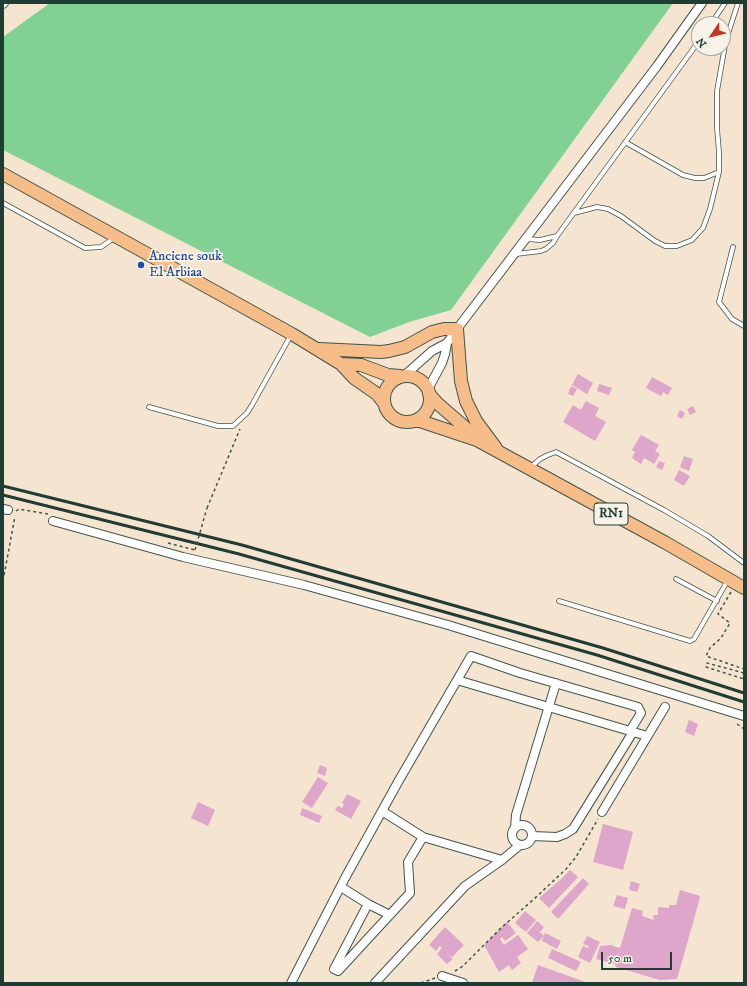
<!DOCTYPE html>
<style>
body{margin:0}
#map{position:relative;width:747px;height:986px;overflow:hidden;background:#f5e4cf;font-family:"IM FELL DW Pica",serif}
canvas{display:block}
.frame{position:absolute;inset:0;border:4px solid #1f3d34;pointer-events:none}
.north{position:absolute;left:691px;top:16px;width:40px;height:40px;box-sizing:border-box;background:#f7f3e8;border:1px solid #a1aaa0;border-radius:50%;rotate:235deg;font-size:11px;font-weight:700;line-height:16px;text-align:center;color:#1f3d34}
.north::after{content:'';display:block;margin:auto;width:14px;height:18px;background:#c8321e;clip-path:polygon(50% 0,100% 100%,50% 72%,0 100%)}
.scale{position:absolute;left:601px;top:952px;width:71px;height:18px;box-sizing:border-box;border:2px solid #1f3d34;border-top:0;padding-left:5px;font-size:12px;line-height:14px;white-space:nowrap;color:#1f3d34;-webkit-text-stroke:3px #f7f3e8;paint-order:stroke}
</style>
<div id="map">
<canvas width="747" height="986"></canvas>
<div class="frame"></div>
<div class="north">N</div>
<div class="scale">50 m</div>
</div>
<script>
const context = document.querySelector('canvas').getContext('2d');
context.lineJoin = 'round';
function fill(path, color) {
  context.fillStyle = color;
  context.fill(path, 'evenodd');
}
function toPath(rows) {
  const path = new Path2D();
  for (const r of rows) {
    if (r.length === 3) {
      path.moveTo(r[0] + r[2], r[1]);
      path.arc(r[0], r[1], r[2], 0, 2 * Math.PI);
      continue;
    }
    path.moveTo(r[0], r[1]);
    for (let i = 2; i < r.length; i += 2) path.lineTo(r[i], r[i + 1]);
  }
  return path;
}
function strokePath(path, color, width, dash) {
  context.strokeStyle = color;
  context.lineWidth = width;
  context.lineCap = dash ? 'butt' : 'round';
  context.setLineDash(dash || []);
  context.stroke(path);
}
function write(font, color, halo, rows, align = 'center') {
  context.font = font + ' "IM FELL DW Pica",serif';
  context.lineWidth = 3.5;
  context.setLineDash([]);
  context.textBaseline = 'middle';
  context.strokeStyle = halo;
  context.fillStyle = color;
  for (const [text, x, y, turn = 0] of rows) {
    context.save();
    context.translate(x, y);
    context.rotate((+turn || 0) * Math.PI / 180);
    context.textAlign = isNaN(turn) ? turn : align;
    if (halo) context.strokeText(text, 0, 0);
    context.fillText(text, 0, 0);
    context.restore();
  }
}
fill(toPath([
 [50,3,673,3,451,310,409,322,370,337,3,150,3,37]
]), '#80d193');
fill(toPath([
 [578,374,593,383,587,394,572,385],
 [652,377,672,388,668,395,663,392,661,396,646,388],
 [599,384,612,388,609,395,597,391],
 [571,386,577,389,573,396,568,394],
 [586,401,599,408,595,416,606,422,595,441,563,422,573,405,581,410],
 [693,406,696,412,690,415,687,409],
 [680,410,685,413,682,419,677,416],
 [641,435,659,445,655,451,660,454,654,464,644,458,641,464,632,458,635,452,632,450],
 [684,456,693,459,689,471,680,467],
 [659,461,665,463,662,470,656,467],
 [679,470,690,476,684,486,674,480],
 [689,720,698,724,694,736,685,732],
 [320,765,327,768,325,776,317,773],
 [318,777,328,783,312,808,302,802],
 [347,794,361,801,351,819,335,810,338,806,342,808,344,804,342,803],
 [198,802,215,810,208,826,191,818],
 [302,808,322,816,319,823,300,815],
 [603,824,633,832,623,870,593,862],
 [570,870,578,877,549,908,539,898,560,880],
 [583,878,589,884,558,919,551,912],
 [631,881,640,884,637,892,629,890],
 [680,890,700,896,700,898,677,979,660,980,616,967,615,964,596,959,600,946,611,945,620,948,632,908,643,911,642,916,654,920,653,915,658,915,658,907,669,908,669,905,676,905],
 [617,895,628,898,625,909,613,906],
 [525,911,536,920,526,932,515,923],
 [537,921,544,927,540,932,533,926],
 [507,922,516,933,505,941,502,937,500,939,504,945,518,935,528,949,517,957,521,963,512,970,509,965,499,972,484,945],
 [533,926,544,936,538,942,527,933],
 [445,927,464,945,452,957,446,953,453,959,447,964,437,954,442,948,440,946,436,951,429,945],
 [545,933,561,941,557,949,542,941],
 [587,936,600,942,590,963,578,957,583,946,588,948,589,946,583,944],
 [552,949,581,962,576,971,548,958],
 [538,965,588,983,532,983]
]), '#dea6cb');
const service = toPath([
 [711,24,725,3],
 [625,142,683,175,695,178,704,178,719,172],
 [3,203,85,248,101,247,114,238],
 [574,213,597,207,608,209,621,216,655,241,665,246,677,246,692,240,703,228,710,209,719,172,719,152,717,128,717,91,726,40,738,3],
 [527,239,540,240,557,236],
 [733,247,719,302,732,319,744,326],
 [516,254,541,251,546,249,553,243,557,236,699,41],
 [149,407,218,426,233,426,247,413,252,405,291,335],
 [530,468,540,459,548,455,556,452,664,510,708,536,744,563],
 [676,579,717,601],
 [559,601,690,641,694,639,728,580]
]);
const minor = toPath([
 [3,4,4,3],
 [405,375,432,351,447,343],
 [428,389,442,363,445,354,447,343,457,329,657,66,702,3],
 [3,509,8,510],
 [53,521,183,557,304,585,448,625,744,716],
 [457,680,647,736],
 [382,811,423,837,502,860],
 [602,812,665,707],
 [522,835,10],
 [515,828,516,815,556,683],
 [532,836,557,837,565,834,573,829,633,732],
 [341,887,368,904,390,915],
 [368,904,334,969,338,971,410,893,408,862,423,837],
 [442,976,463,983],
 [291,983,345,878,398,782,471,656,520,673,638,707,641,713,630,731],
 [375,983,465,886,502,860,520,845]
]);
const primary = toPath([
 [3,174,292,334,341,364,354,378,377,394,384,403],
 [319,349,381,352,389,351,405,347,432,332,444,329,457,329,461,381,466,401,476,421,496,448],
 [341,364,361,365,388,375,400,376],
 [407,399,23],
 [429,394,437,403,467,429,477,440],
 [414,421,420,421,477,440,666,543,744,588]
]);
strokePath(service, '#3f564b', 5.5);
strokePath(minor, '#3f564b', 10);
strokePath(primary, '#3f564b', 14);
strokePath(toPath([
 [207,508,240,429],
 [16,511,19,509,48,514],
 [168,543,195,550],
 [3,581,15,516],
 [731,592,718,614,730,623,721,638,710,648,706,656,744,669],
 [744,673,707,663,706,667,744,679],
 [737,724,744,729],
 [455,971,463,966,501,928,534,899,566,869,576,857,598,819],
 [421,983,435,978]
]), '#3f564b', 1.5, [3, 3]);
strokePath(service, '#fff', 4);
strokePath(minor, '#fff', 8);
strokePath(primary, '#f7bd88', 12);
strokePath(toPath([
 [3,486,242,545,603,648,744,693],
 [3,495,239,554,597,655,744,702]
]), '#1f3d34', 3);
strokePath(toPath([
 [195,550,207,508]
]), '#3f564b', 1.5, [3, 3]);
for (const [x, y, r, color] of [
 [141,265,4,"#1a4fb4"]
]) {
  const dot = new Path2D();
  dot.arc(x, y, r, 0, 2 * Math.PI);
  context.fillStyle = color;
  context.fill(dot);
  strokePath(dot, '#f7f3e8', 1.5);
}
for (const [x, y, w] of [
 [611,514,34]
]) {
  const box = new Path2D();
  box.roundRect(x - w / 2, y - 11, w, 22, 3);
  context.fillStyle = '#f7f3e8';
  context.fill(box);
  strokePath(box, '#1f3d34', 1);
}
write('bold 13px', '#1f3d34', null, [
 ["RN1",611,514]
]);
write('14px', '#164399', '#f7f3e8', [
 ["Anciene souk",149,257],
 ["El Arbiaa",149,273]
], 'left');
</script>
